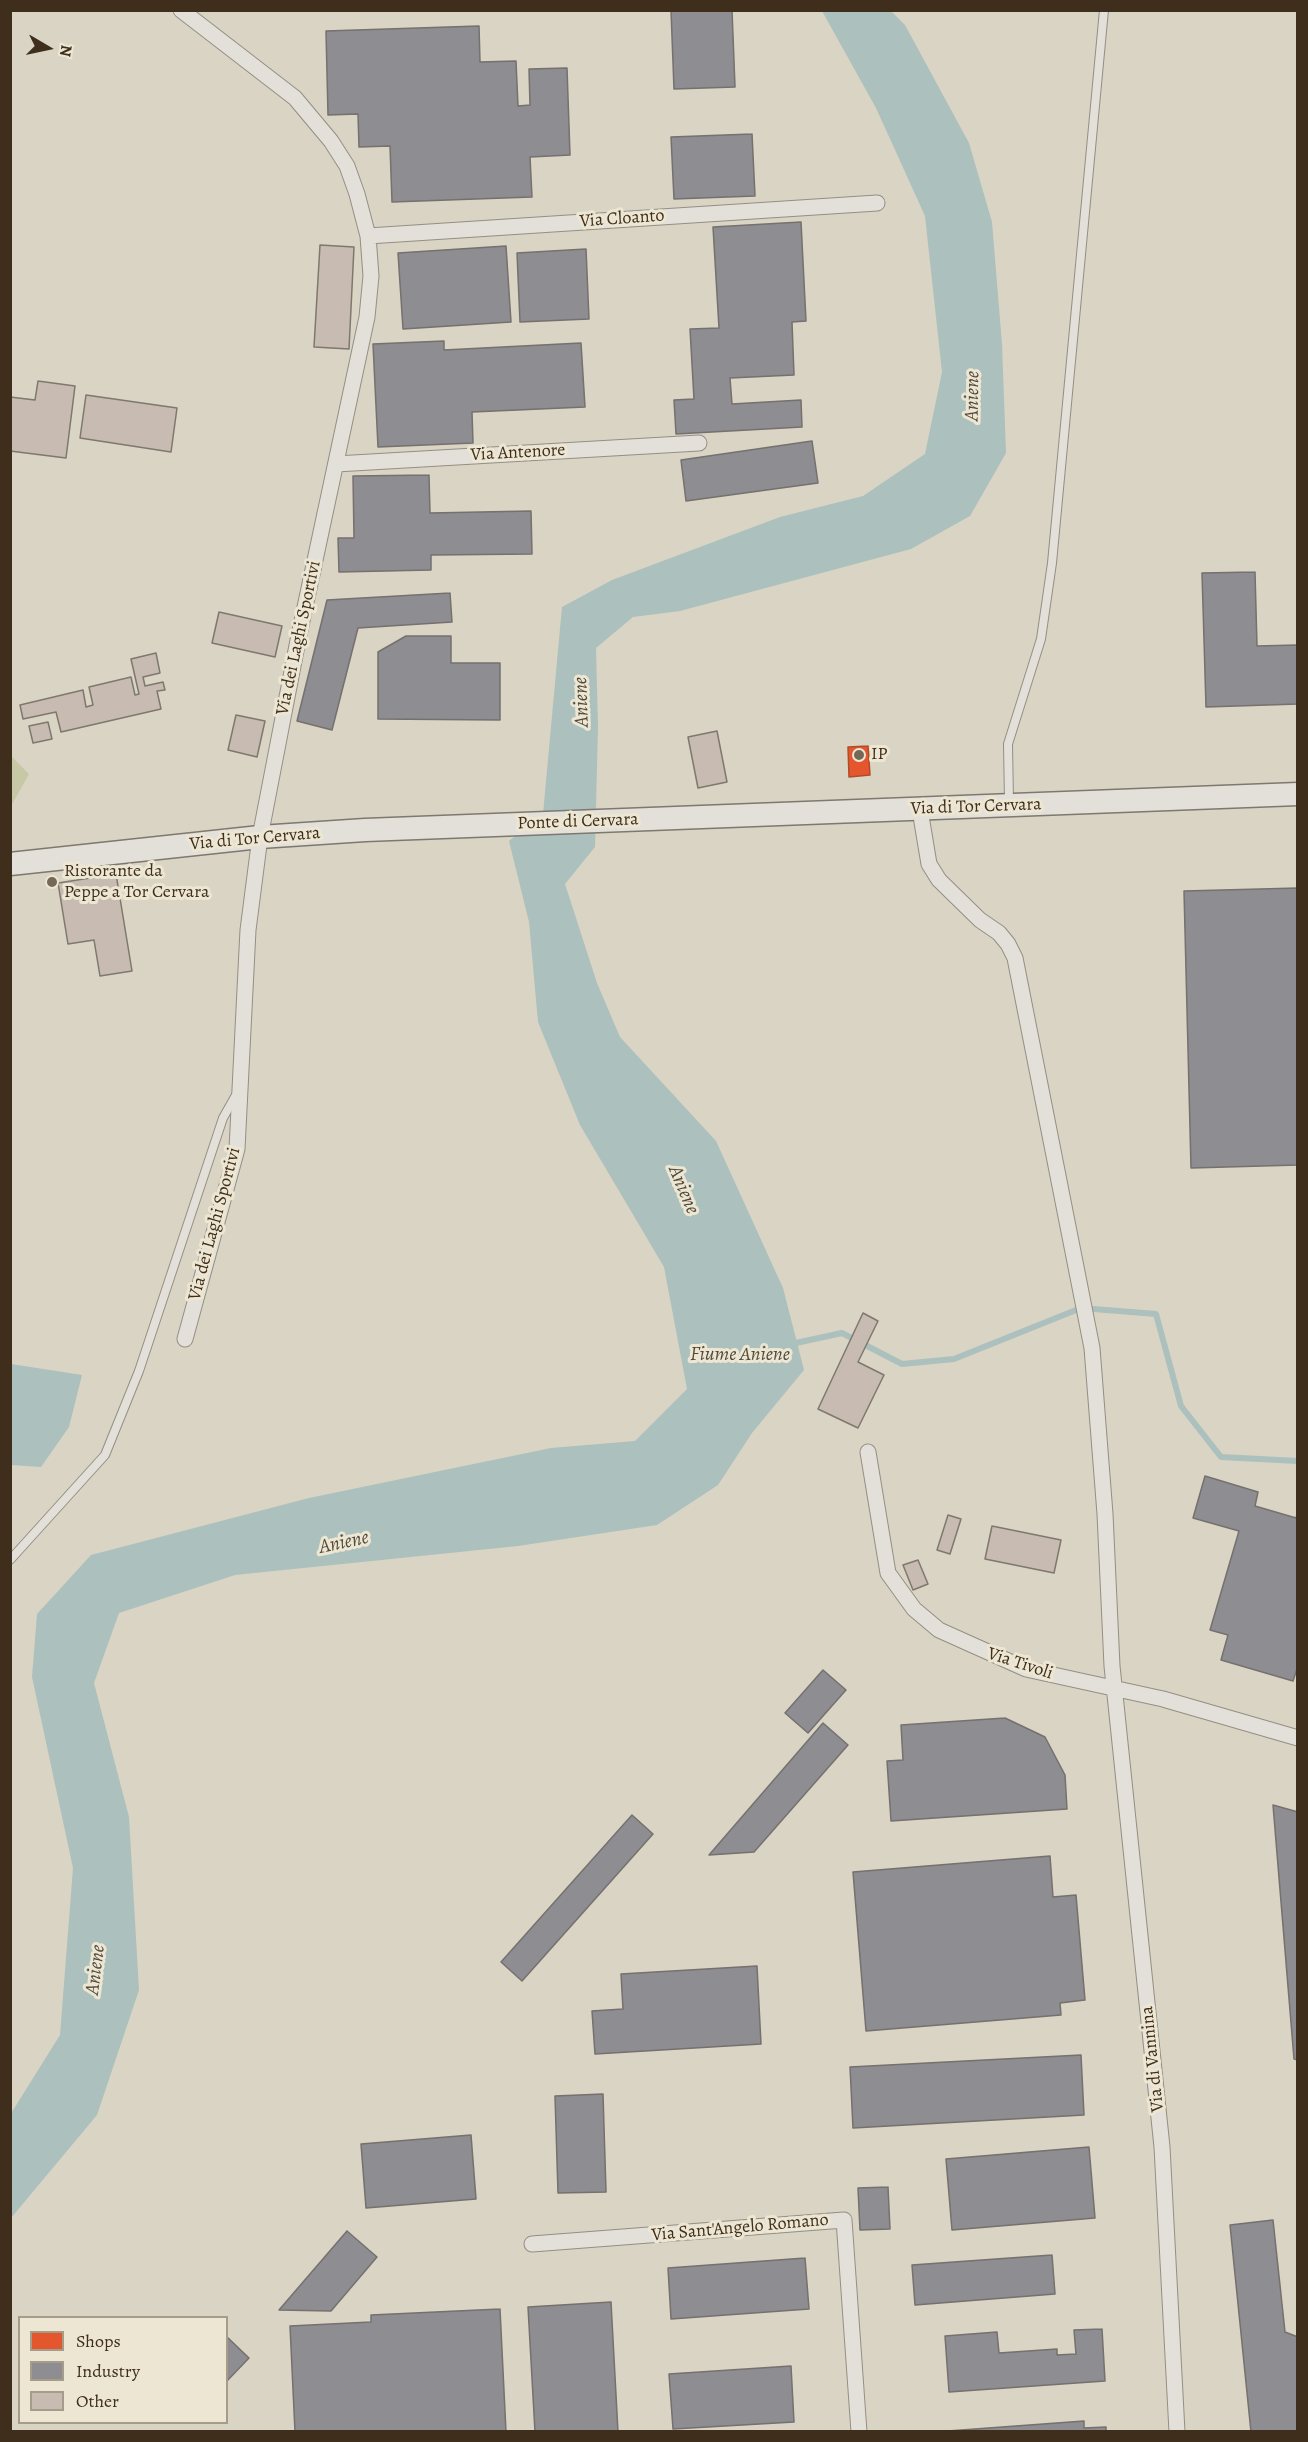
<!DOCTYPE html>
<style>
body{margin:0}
#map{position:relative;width:1308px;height:2442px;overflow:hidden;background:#d9d4c4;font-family:Alegreya,serif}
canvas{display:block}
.frame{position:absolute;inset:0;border:12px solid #3f2e1b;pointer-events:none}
.legend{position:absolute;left:18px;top:2316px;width:210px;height:108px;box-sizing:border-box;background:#ece6d3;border:2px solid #a79c89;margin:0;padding:8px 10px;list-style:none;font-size:18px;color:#3f2e1b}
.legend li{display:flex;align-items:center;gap:12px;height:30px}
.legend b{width:30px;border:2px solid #a79c89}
.north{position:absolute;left:18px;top:18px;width:60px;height:60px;-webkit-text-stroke:4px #ece6d3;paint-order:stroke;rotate:99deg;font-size:16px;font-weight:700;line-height:24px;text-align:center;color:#3f2e1b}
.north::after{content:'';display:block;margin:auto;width:21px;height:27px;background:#3f2e1b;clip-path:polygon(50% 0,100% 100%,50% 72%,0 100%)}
</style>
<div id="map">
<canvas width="1308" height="2442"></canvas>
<div class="frame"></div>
<ul class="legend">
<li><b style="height:16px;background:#e4572e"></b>Shops</li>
<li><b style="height:16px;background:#8d8d92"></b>Industry</li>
<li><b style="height:16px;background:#c8bbb1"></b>Other</li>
</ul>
<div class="north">N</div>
</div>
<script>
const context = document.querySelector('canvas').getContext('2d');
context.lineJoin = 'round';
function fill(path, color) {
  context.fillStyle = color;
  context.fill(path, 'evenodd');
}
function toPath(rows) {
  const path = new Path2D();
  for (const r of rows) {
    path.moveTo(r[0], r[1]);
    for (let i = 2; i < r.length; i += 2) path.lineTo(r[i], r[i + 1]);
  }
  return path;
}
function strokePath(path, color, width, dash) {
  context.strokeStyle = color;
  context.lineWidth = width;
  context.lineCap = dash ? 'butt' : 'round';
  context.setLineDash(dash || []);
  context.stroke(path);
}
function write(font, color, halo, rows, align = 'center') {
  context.font = font + ' Alegreya,serif';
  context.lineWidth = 6;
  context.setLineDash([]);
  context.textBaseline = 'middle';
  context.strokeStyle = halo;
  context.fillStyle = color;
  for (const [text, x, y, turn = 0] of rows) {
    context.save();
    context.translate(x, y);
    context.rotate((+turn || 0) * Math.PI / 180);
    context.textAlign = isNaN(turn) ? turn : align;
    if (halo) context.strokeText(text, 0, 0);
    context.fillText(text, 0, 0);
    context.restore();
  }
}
fill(toPath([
 [11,756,29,774,11,806]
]), '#c7c8a5');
fill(toPath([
 [822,11,891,11,905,25,969,143,992,222,1002,344,1006,453,970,516,911,549,680,611,633,617,596,648,598,726,595,847,565,884,597,983,620,1037,716,1141,783,1288,804,1370,752,1433,718,1485,657,1525,518,1546,235,1575,119,1613,94,1683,129,1817,139,1990,97,2115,11,2218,10,2115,60,2035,73,1868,32,1677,37,1614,91,1555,309,1498,551,1448,635,1441,687,1389,664,1267,580,1125,538,1022,529,922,509,841,543,814,562,607,612,580,780,517,863,496,925,454,942,372,925,216,876,108],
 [11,1364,82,1375,69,1427,41,1467,11,1465]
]), '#acc0bd');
const shops = toPath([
 [868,746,870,775,849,777,848,747,868,746]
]);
fill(shops, '#e4572e');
strokePath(shops, '#b24b28', 1.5);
const industry = toPath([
 [671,10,732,10,735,87,674,89,671,10],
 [479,26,480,62,516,61,518,106,530,105,529,69,567,68,570,155,530,157,532,197,392,202,390,146,359,147,358,114,328,115,326,31,479,26],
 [752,134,755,196,674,199,671,137,752,134],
 [801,222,806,321,792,322,794,375,730,378,732,404,801,400,802,427,676,434,674,400,694,399,690,329,719,328,713,227,801,222],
 [506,246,511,322,403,329,398,253,506,246],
 [586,249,589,319,520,322,517,253,586,249],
 [444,341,444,350,581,343,585,407,472,412,473,443,378,447,373,344,444,341],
 [812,441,818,483,686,501,681,460,812,441],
 [429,475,430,513,531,511,532,554,431,555,431,570,339,572,338,538,354,538,353,476,429,475],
 [1255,572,1257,646,1298,645,1298,704,1206,707,1202,573,1255,572],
 [450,593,452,622,358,628,332,730,297,721,327,600,450,593],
 [406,636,451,636,451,663,500,663,500,720,378,719,378,652,406,636],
 [1298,888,1298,1165,1191,1168,1184,891,1298,888],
 [1205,1476,1258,1492,1255,1506,1296,1518,1298,1511,1298,1666,1293,1681,1221,1660,1228,1635,1210,1630,1239,1531,1193,1518,1205,1476],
 [823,1670,846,1690,808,1733,785,1713,823,1670],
 [1005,1718,1045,1737,1065,1775,1067,1809,891,1821,887,1761,903,1760,901,1725,1005,1718],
 [823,1723,848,1745,754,1852,709,1855,823,1723],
 [1273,1805,1298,1812,1298,2060,1294,2059,1273,1805],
 [632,1815,653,1834,522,1981,501,1962,632,1815],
 [1050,1856,1053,1897,1076,1895,1085,2000,1060,2003,1061,2015,866,2031,853,1872,1050,1856],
 [757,1966,761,2044,595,2054,592,2011,623,2009,621,1974,757,1966],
 [1081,2055,1084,2115,853,2128,850,2067,1081,2055],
 [603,2094,606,2192,558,2193,555,2096,603,2094],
 [471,2135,476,2199,366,2208,361,2144,471,2135],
 [1089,2147,1095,2218,952,2230,946,2159,1089,2147],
 [888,2187,890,2229,860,2230,858,2188,888,2187],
 [1273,2220,1285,2332,1298,2337,1298,2432,1251,2432,1230,2225,1273,2220],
 [347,2231,377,2257,331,2311,279,2310,347,2231],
 [1052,2255,1055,2294,915,2305,912,2265,1052,2255],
 [805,2258,809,2309,671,2319,668,2268,805,2258],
 [611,2302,618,2432,535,2432,528,2307,611,2302],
 [500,2309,506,2432,295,2432,290,2326,371,2322,371,2315,500,2309],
 [1102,2329,1105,2381,949,2392,945,2336,997,2332,999,2353,1057,2349,1057,2355,1076,2354,1074,2330,1102,2329],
 [226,2336,249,2358,226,2382,226,2336],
 [791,2366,794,2422,673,2429,669,2374,791,2366],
 [1084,2421,1084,2428,1106,2427,1106,2432,934,2432,1084,2421]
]);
fill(industry, '#8d8d92');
strokePath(industry, '#76706e', 1.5);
strokePath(toPath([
 [791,1344,842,1333,902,1364,954,1359,1081,1308,1156,1314,1181,1406,1221,1457,1298,1461]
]), '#acc0bd', 6);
const building = toPath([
 [320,245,354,247,349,349,314,347,320,245],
 [38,381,75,386,66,458,10,451,10,397,35,400,38,381],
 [86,395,177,408,171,452,80,438,86,395],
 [219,612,282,626,275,657,212,643,219,612],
 [156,653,160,673,143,677,145,686,163,682,165,690,157,691,161,709,61,732,56,712,23,719,20,705,83,690,86,707,93,705,89,687,131,677,135,695,139,694,131,659,156,653],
 [236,715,265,721,257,757,228,750,236,715],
 [48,722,52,739,33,743,29,726,48,722],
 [717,731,727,782,698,788,688,737,717,731],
 [116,874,132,971,100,976,94,940,68,944,58,883,116,874],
 [863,1313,878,1321,858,1362,884,1375,858,1428,818,1409,863,1313],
 [948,1515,961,1519,950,1554,937,1550,948,1515],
 [992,1526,1061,1540,1054,1573,985,1559,992,1526],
 [918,1560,928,1584,913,1590,903,1565,918,1560]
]);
fill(building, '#c8bbb1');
strokePath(building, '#7e786e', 1.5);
const lane = toPath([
 [1009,802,1008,744,1041,639,1052,563,1104,10],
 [10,1560,105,1455,139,1371,223,1118,236,1095]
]);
const street = toPath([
 [181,10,295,98,331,141,347,166,357,194,368,236,371,276,367,317,299,635,260,837,248,930,237,1149,185,1339],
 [368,236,877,203],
 [336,464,699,443],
 [920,810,929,864,939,880,980,920,999,933,1008,944,1015,958,1092,1348,1105,1514,1112,1666,1162,2147,1177,2432],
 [868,1452,888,1573,914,1609,939,1630,1026,1669,1163,1699,1298,1738],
 [532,2244,844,2220,859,2432]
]);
const secondary = toPath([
 [10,864,260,837,365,830,1298,794]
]);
strokePath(lane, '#948f84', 10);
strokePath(street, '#948f84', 17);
strokePath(secondary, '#7e786e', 25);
strokePath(lane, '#e2e0d8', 8);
strokePath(street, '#e2e0d8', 15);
strokePath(secondary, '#e2e0d8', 22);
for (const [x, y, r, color] of [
 [859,755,6,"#756856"],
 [52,882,6,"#756856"]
]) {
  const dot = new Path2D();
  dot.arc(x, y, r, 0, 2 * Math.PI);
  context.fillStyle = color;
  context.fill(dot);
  strokePath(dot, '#ece6d3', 2);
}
write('18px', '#3f2e1b', '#ece6d3', [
 ["Via Cloanto",622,219,-4],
 ["Via Antenore",518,453,-3],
 ["Via dei Laghi Sportivi",299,638,-78],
 ["Via di Tor Cervara",976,807,-2],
 ["Ponte di Cervara",578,822,-2],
 ["Via di Tor Cervara",255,839,-5],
 ["Via dei Laghi Sportivi",215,1224,-75],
 ["Via Tivoli",1020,1664,18],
 ["Via di Vannina",1153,2059,-96],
 ["Via Sant'Angelo Romano",740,2228,-5]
]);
write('18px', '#3f2e1b', '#ece6d3', [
 ["IP",871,755],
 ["Ristorante da",64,872],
 ["Peppe a Tor Cervara",64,893]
], 'left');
write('italic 20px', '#514a3b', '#ece6d3', [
 ["Aniene",973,396,-89],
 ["Aniene",582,702,-92],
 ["Aniene",683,1190,67],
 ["Fiume Aniene",740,1355],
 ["Aniene",344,1543,-12],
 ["Aniene",96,1970,-83]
]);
</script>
